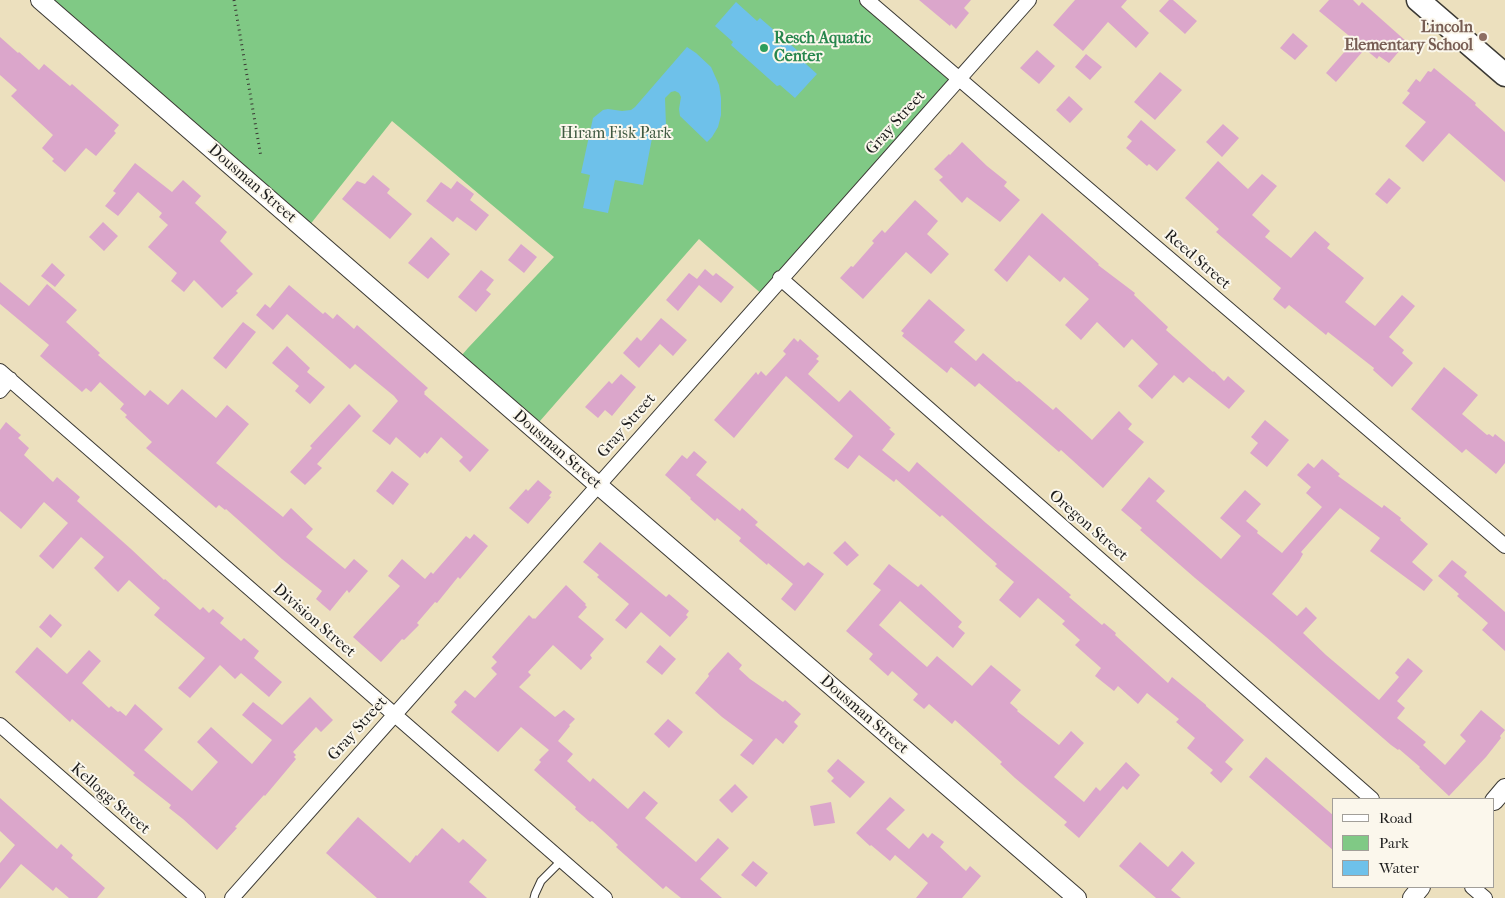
<!DOCTYPE html>
<style>
body{margin:0}
#map{position:relative;width:1505px;height:898px;overflow:hidden;background:#ece0be;font-family:"IM FELL French Canon",serif}
canvas{display:block}
.legend{position:absolute;left:1332px;top:798px;width:162px;height:90px;box-sizing:border-box;background:#fbf7ec;border:1px solid #a29f99;margin:0;padding:6px 9px;list-style:none;font-size:15px;color:#1c1c1c}
.legend li{display:flex;align-items:center;gap:10px;height:25px}
.legend b{width:25px;border:1px solid #a29f99}
</style>
<div id="map">
<canvas width="1505" height="898"></canvas>
<ul class="legend">
<li><b style="height:6px;background:#fff"></b>Road</li>
<li><b style="height:14px;background:#80c985"></b>Park</li>
<li><b style="height:14px;background:#6ec1ea"></b>Water</li>
</ul>
</div>
<script>
const context = document.querySelector('canvas').getContext('2d');
context.lineJoin = 'round';
function fill(path, color) {
  context.fillStyle = color;
  context.fill(path, 'evenodd');
}
function toPath(rows) {
  const path = new Path2D();
  for (const r of rows) {
    path.moveTo(r[0], r[1]);
    for (let i = 2; i < r.length; i += 2) path.lineTo(r[i], r[i + 1]);
  }
  return path;
}
function strokePath(path, color, width, dash) {
  context.strokeStyle = color;
  context.lineWidth = width;
  context.lineCap = dash ? 'butt' : 'round';
  context.setLineDash(dash || []);
  context.stroke(path);
}
function write(font, color, halo, rows, align = 'center') {
  context.font = font + ' "IM FELL French Canon",serif';
  context.lineWidth = 4;
  context.setLineDash([]);
  context.textBaseline = 'middle';
  context.strokeStyle = halo;
  context.fillStyle = color;
  for (const [text, x, y, turn = 0] of rows) {
    context.save();
    context.translate(x, y);
    context.rotate((+turn || 0) * Math.PI / 180);
    context.textAlign = isNaN(turn) ? turn : align;
    if (halo) context.strokeText(text, 0, 0);
    context.fillText(text, 0, 0);
    context.restore();
  }
}
fill(toPath([
 [40,0,867,0,959,79,764,296,699,239,533,429,456,362,468,348,554,257,392,121,305,231]
]), '#80c985');
fill(toPath([
 [736,2,757,21,760,18,798,51,796,55,817,74,795,98,780,85,777,86,731,45,733,42,715,26],
 [687,47,696,53,711,67,719,85,721,98,721,115,718,127,712,137,707,142,680,116,679,109,681,97,679,93,675,91,671,92,665,98,666,126,663,131,656,131,653,133,643,185,615,180,608,213,583,208,590,175,581,173,593,118,603,110,608,109,622,111,631,110,635,107]
]), '#6ec1ea');
fill(toPath([
 [919,0,971,0,964,8,969,13,956,29,951,24,950,26],
 [1075,0,1127,0,1121,7,1149,33,1136,48,1108,22,1083,51,1053,25],
 [1169,0,1173,0,1197,21,1185,34,1159,11],
 [1329,0,1353,0,1359,6,1362,2,1407,42,1389,63,1379,56,1377,59,1319,11],
 [1293,33,1308,46,1295,60,1280,48],
 [0,37,18,53,19,52,39,70,44,64,70,86,72,84,119,125,114,131,116,133,96,156,86,148,65,172,52,161,54,159,42,148,53,135,11,96,17,90,0,75],
 [1354,41,1364,50,1336,82,1326,73],
 [1037,50,1055,66,1039,84,1020,68],
 [1086,54,1102,67,1090,80,1075,67],
 [1434,68,1476,103,1475,105,1505,132,1505,182,1449,133,1423,162,1405,146,1426,122,1402,103,1410,93,1407,91,1416,79,1420,82,1428,71,1431,72],
 [1160,72,1182,90,1155,120,1134,102],
 [1069,96,1083,109,1070,123,1056,110],
 [1141,120,1176,150,1157,171,1149,164,1147,166,1126,148,1132,141,1127,137],
 [1223,124,1239,138,1222,157,1206,142],
 [962,142,987,166,1007,182,1004,186,1020,200,1000,222,967,197,962,203,939,180,943,177,934,169,949,154,950,155],
 [1218,161,1248,189,1262,174,1277,186,1252,215,1270,231,1265,237,1291,258,1315,231,1330,244,1327,248,1364,278,1345,302,1375,326,1402,295,1415,306,1389,337,1404,350,1402,353,1413,363,1392,387,1373,370,1374,368,1328,332,1326,335,1289,305,1285,309,1273,299,1281,288,1216,232,1219,229,1185,198],
 [135,163,172,192,183,180,201,196,195,203,227,232,220,241,253,274,236,291,238,293,222,308,194,280,184,292,171,281,177,273,148,247,168,225,159,217,162,213,138,192,118,216,105,206,116,193,113,191],
 [373,175,390,189,387,193,412,214,390,239,342,199,357,181,365,184],
 [1389,178,1401,188,1387,204,1375,194],
 [457,181,474,194,470,200,489,215,476,231,457,217,453,222,426,201,441,182,451,189],
 [915,200,938,221,927,234,949,254,931,274,906,252,863,299,840,278,851,266,853,267,874,243,872,241,882,230,885,233],
 [1042,213,1099,264,1098,265,1135,293,1134,295,1168,327,1166,330,1213,372,1214,371,1224,381,1228,376,1245,391,1229,409,1189,377,1183,383,1174,375,1152,399,1138,386,1158,364,1132,339,1124,348,1097,322,1081,340,1065,325,1089,299,1064,277,1060,282,1029,255,1007,282,994,270],
 [103,222,118,236,104,251,89,237],
 [431,237,450,254,428,279,408,263],
 [521,244,537,257,524,273,508,260],
 [52,263,65,275,55,287,41,276],
 [705,269,713,276,716,273,734,287,721,303,699,285,678,311,666,300,689,273,697,279],
 [481,270,494,280,486,290,491,294,476,312,458,297],
 [0,282,29,306,47,284,77,310,66,322,100,353,98,355,145,396,150,390,168,405,182,389,216,418,227,405,249,424,216,463,283,517,291,508,313,529,306,537,345,569,354,559,368,571,349,593,347,590,330,611,316,599,322,591,282,559,226,509,225,510,219,505,216,508,146,448,152,442,125,417,127,415,120,409,124,404,100,382,91,392,86,388,82,392,40,356,49,345,0,304],
 [289,285,323,314,325,312,333,319,337,314,354,329,357,325,428,388,424,392,425,393,424,394,489,450,470,472,459,461,463,457,441,437,427,454,425,452,420,458,396,437,390,445,372,431,398,401,394,396,355,364,350,369,287,314,273,330,256,315,265,304,270,308],
 [929,299,965,330,954,342,976,361,983,353,1017,382,1019,381,1053,410,1056,407,1092,440,1119,411,1132,424,1128,429,1144,442,1103,488,1061,450,1059,452,979,383,975,387,951,367,947,373,902,336,904,333,901,331],
 [661,318,687,340,673,356,660,344,639,368,623,353,637,337,641,341],
 [243,322,256,332,226,369,213,358],
 [794,338,798,342,800,339,819,356,816,359,819,361,808,374,839,402,850,390,891,428,889,429,895,434,882,450,909,472,917,462,986,523,1071,595,1069,597,1102,625,1104,623,1116,633,1115,635,1168,683,1172,677,1206,705,1206,706,1244,740,1225,762,1233,769,1221,783,1210,773,1213,770,1187,748,1195,738,1176,722,1179,719,1147,693,1138,704,1118,686,1114,691,1095,676,1101,668,1075,645,1080,640,1062,624,1065,621,1038,598,1020,618,999,600,1014,582,995,566,997,564,942,515,940,517,896,479,894,482,859,455,848,469,834,459,853,436,786,376,734,438,714,420,756,372,758,375,761,371,766,376,786,354,783,351],
 [287,346,310,368,307,372,325,387,310,404,295,391,299,386,272,363],
 [1444,367,1478,395,1462,414,1487,435,1489,434,1493,437,1495,434,1505,442,1505,463,1496,474,1466,449,1462,453,1411,409],
 [621,374,636,387,612,416,605,410,598,418,585,407,609,381,612,384],
 [349,404,361,416,317,464,322,468,305,485,290,472,312,448,310,446],
 [1265,420,1289,440,1267,467,1250,453,1258,443,1251,437],
 [6,422,21,435,18,438,29,448,24,455,53,482,57,477,80,497,77,501,131,549,164,580,165,579,200,610,203,607,209,613,213,609,224,618,220,623,241,641,244,638,259,651,254,658,282,682,269,697,241,673,235,679,220,665,190,698,178,688,205,658,154,615,160,608,129,580,118,592,94,568,104,557,81,537,53,569,39,556,68,523,44,502,21,529,0,511,0,430],
 [694,451,707,462,696,475,740,511,742,508,758,522,755,525,804,566,808,562,824,574,795,611,781,599,793,584,768,563,767,565,739,541,741,538,717,518,715,521,690,499,691,498,665,475,682,455,687,459],
 [1322,459,1340,474,1338,476,1382,508,1384,505,1401,518,1400,520,1428,544,1412,562,1433,580,1424,591,1370,551,1380,538,1340,508,1301,552,1303,554,1299,561,1272,594,1297,616,1306,607,1317,618,1303,633,1326,655,1379,700,1399,677,1395,673,1408,658,1423,671,1397,701,1405,708,1397,718,1426,742,1423,745,1445,765,1466,741,1460,735,1481,710,1505,730,1500,736,1501,738,1486,757,1449,796,1419,768,1420,767,1399,749,1398,750,1391,745,1266,637,1195,578,1140,530,1142,528,1121,510,1149,477,1165,491,1156,501,1221,559,1241,536,1220,518,1245,490,1261,504,1246,521,1258,531,1257,533,1282,553,1322,507,1306,493,1311,487,1297,475,1308,463,1314,468],
 [392,471,409,484,393,505,376,491],
 [538,480,552,492,549,496,551,497,528,524,509,508,526,489,528,491],
 [474,534,488,546,460,579,458,577,437,603,435,602,417,623,419,625,404,640,402,639,381,662,353,637,400,586,388,576,402,559,425,579,431,572,433,574,466,536,470,539],
 [845,541,859,555,847,566,833,553],
 [600,542,666,597,669,594,689,611,686,615,688,617,670,637,641,612,626,629,615,620,629,604,597,577,599,575,583,562],
 [1452,560,1467,572,1464,576,1505,612,1505,651,1482,630,1488,623,1457,596,1459,594,1438,576],
 [889,564,918,587,921,584,962,622,958,627,965,633,953,648,900,601,879,625,927,667,937,656,972,686,991,665,1021,690,1010,703,1018,710,1017,711,1059,745,1071,731,1084,743,1054,777,1084,802,1096,787,1100,791,1126,762,1140,775,1127,790,1123,786,1079,838,1064,825,1067,822,1015,778,1000,764,1002,762,955,720,952,724,929,704,924,709,913,700,918,694,892,671,888,676,869,659,873,654,846,631,881,590,873,584],
 [566,585,586,604,585,605,587,607,578,617,604,639,590,655,592,658,581,670,553,645,528,672,531,675,519,687,555,717,564,710,575,719,569,725,570,726,558,741,573,754,567,761,590,782,593,778,628,809,644,791,658,803,645,818,696,862,718,838,729,848,700,879,722,898,681,898,666,886,663,889,616,847,618,845,613,840,592,821,590,822,575,809,576,807,534,770,541,762,539,760,549,750,521,727,498,752,451,712,457,705,454,702,465,690,475,698,497,674,491,668,497,662,492,657,529,615,533,619,534,618,535,619],
 [50,614,62,625,51,638,39,627],
 [660,645,676,659,662,675,646,662],
 [37,647,67,674,89,650,101,661,82,683,109,708,111,706,118,712,120,711,126,716,135,704,163,729,144,750,192,791,218,762,197,742,211,727,252,764,272,740,242,715,253,702,282,725,310,697,333,720,321,732,316,727,293,752,296,755,294,757,296,759,265,796,264,795,235,827,237,828,217,850,183,819,169,808,171,805,133,775,135,773,72,719,70,722,15,672],
 [728,652,742,665,739,669,750,679,783,702,785,700,801,714,794,722,798,726,783,744,776,738,753,765,740,755,753,740,722,717,695,693,709,676,708,674],
 [668,719,683,732,669,748,654,734],
 [1266,757,1334,816,1334,851,1249,777],
 [838,759,865,782,850,798,831,781,834,778,827,771],
 [735,784,748,797,732,813,719,800],
 [890,797,905,810,886,829,909,849,923,833,928,838,932,833,944,842,940,847,966,871,970,866,981,876,962,898,916,898,928,883,895,855,890,861,871,845,870,846,856,833],
 [0,798,57,849,61,844,73,855,71,858,105,888,97,898,69,898,56,887,53,891,21,864,0,889,0,863,15,845,0,831],
 [831,802,835,823,814,826,810,806],
 [358,817,410,863,416,855,417,856,442,828,459,843,463,839,487,860,469,882,487,898,377,898,326,853],
 [1140,842,1168,867,1182,851,1195,863,1171,890,1181,898,1156,898,1119,866],
 [753,861,768,873,756,887,741,875]
]), '#dba6cb');
const service = toPath([
 [534,898,535,894,541,881,562,860]
]);
const minor = toPath([
 [867,0,1505,546],
 [780,278,1372,799],
 [0,371,605,898],
 [0,391,10,379],
 [0,725,198,898],
 [1472,887,1485,898],
 [232,898,1029,0]
]);
const tertiary = toPath([
 [40,0,598,485,1077,898],
 [1494,801,1505,788],
 [1412,898,1421,887]
]);
const primary = toPath([
 [1418,0,1505,75]
]);
strokePath(service, '#3b3934', 9);
strokePath(minor, '#3b3934', 16);
strokePath(tertiary, '#3b3934', 20);
strokePath(primary, '#3b3934', 25);
strokePath(toPath([
 [234,0,261,157]
]), '#3b3934', 3, [1, 4]);
strokePath(service, '#fff', 7);
strokePath(minor, '#fff', 14);
strokePath(tertiary, '#fff', 18);
strokePath(primary, '#fff', 22);
for (const [x, y, r, color] of [
 [1483,37,5,"#8d6e63"],
 [764,48,5,"#2e9e5b"]
]) {
  const dot = new Path2D();
  dot.arc(x, y, r, 0, 2 * Math.PI);
  context.fillStyle = color;
  context.fill(dot);
  strokePath(dot, '#fbf7ec', 2);
}
write('bold 16px', '#785e54', '#fbf7ec', [
 ["Lincoln",1473,28],
 ["Elementary School",1473,46]
], 'right');
write('bold 16px', '#27864d', '#fbf7ec', [
 ["Resch Aquatic",774,39],
 ["Center",774,57]
], 'left');
write('16px', '#1c1c1c', '#fbf7ec', [
 ["Gray Street",896,123,-48],
 ["Dousman Street",252,184,41],
 ["Reed Street",1197,260,41],
 ["Gray Street",627,426,-49],
 ["Dousman Street",557,450,41],
 ["Oregon Street",1088,526,41],
 ["Division Street",314,621,41],
 ["Dousman Street",864,715,41],
 ["Gray Street",358,729,-48],
 ["Kellogg Street",110,799,41]
]);
write('16px', '#3f5941', '#fbf7ec', [
 ["Hiram Fisk Park",616,134]
]);
</script>
